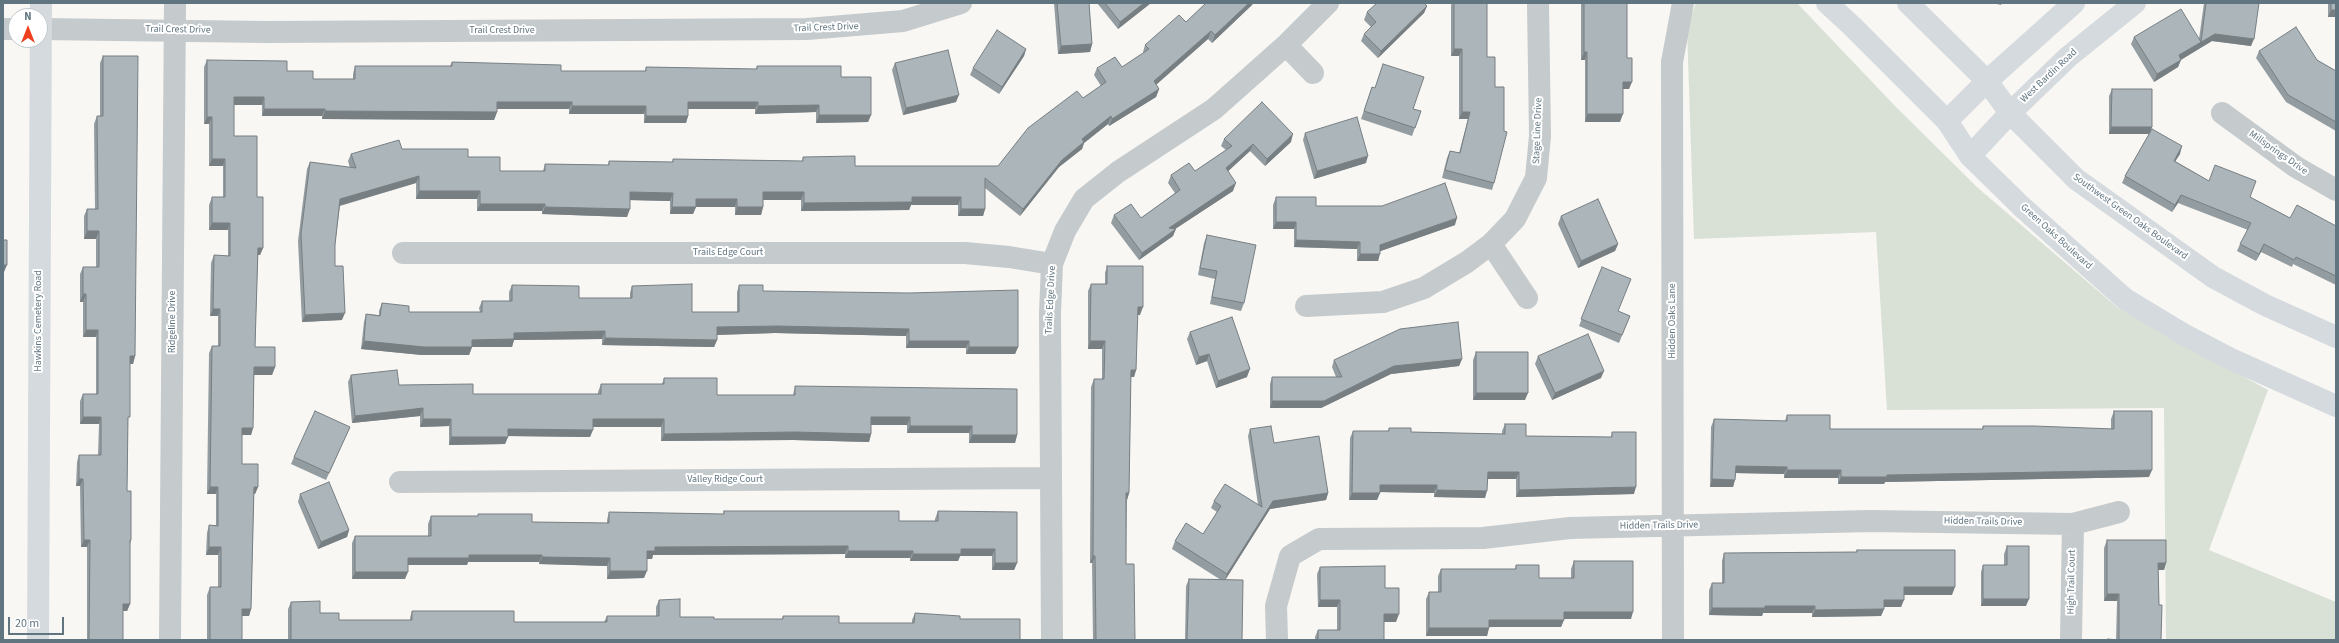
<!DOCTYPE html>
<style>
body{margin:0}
#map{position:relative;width:2339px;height:643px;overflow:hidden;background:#f8f7f4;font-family:"Source Sans 3",sans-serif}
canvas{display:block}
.frame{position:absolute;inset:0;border:4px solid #617581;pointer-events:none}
.north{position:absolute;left:8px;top:8px;width:40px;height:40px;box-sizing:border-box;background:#fff;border:1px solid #c0c8cd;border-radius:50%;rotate:0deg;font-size:11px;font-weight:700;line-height:16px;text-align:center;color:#617581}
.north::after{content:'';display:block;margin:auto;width:14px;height:18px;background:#ee401e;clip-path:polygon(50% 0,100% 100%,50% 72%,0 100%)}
.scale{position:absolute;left:8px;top:617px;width:56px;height:18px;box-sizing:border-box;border:2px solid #617581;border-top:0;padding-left:5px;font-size:12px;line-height:14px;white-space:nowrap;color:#617581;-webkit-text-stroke:3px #fff;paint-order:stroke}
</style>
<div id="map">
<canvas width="2339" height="643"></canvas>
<div class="frame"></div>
<div class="north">N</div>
<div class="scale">20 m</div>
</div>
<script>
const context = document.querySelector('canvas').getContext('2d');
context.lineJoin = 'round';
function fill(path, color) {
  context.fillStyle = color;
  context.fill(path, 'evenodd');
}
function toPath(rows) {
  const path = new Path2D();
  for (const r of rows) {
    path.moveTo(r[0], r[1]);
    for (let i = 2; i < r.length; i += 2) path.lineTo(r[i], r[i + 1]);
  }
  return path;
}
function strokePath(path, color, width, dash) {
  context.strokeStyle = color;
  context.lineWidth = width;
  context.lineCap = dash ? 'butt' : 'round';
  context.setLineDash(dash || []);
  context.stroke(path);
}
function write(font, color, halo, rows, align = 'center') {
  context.font = font + ' "Source Sans 3",sans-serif';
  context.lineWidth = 4;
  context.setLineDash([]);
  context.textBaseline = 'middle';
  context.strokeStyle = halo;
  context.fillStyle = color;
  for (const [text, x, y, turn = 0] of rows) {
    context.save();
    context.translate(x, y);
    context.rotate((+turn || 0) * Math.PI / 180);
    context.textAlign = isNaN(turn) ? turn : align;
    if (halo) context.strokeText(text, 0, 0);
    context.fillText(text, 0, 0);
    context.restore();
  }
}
fill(toPath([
 [1696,3,1797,3,1895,106,1978,188,2118,308,2268,390,2209,550,2336,602,2336,640,2166,640,2164,408,1887,410,1876,232,1694,239,1687,28]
]), '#d9e0d5');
strokePath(toPath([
 [3,29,16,29],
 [40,29,267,32,807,29,903,21,961,3],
 [1286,45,1313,73],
 [2222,113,2296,167,2336,190],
 [1491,244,1527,298],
 [403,253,965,253,1009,257,1052,264],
 [1306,306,1383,302,1424,288,1467,262,1491,244,1515,219,1536,178,1540,136,1538,3],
 [400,482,1049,478],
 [170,640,175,3],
 [1052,640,1050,313,1052,264,1065,231,1084,199,1118,172,1214,109,1286,45,1328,3],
 [1277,640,1276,606,1290,556,1319,539,1483,538,1570,528,1871,521,2073,524,2119,512],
 [1673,640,1672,62,1683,3],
 [2071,640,2073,524]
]), '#c5cacc', 22);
strokePath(toPath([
 [1827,3,1853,27,1947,121,1970,156,2021,206,2125,299,2183,334,2231,359,2336,406],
 [1908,3,1987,81,2010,113,2076,179,2213,277,2265,305,2336,337],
 [1947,121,1987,81,2074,3],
 [1970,156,2010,113,2068,57,2135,3],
 [38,640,41,3]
]), '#d5dade', 22);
fill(toPath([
 [1054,3,1089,3,1092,44,1090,52,1058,54],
 [1097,3,1151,3,1118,29],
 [1206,3,1253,3,1252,5,1212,43,1208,39,1156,85,1159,89,1156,97,1109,126,1108,124,1084,143,1082,149,1059,167,1020,216,985,188,985,209,983,216,958,216,958,205,911,205,909,210,801,211,801,200,763,200,763,207,761,215,735,215,735,207,696,207,693,214,670,214,670,201,630,200,627,217,542,214,542,211,477,211,477,199,416,199,416,183,340,206,335,245,335,266,342,320,302,322,298,241,307,169,310,162,350,168,348,161,351,154,402,149,468,157,500,171,543,171,545,164,608,165,609,161,672,162,673,159,802,161,803,157,855,166,998,166,1083,98,1101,86,1094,75,1097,68,1122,67,1144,53,1143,52,1145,45,1186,22],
 [1452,3,1487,3,1487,57,1494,183,1492,190,1442,178,1447,158,1450,151,1459,153,1468,119,1459,119,1459,56,1451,56,1451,5],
 [1581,3,1627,3,1627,58,1629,89,1623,89,1620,122,1585,122,1585,60,1581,60],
 [1992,3,2002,3,2001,5],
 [2204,3,2259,3,2251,46,2212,41,2181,59,2178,67,2154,82,2131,44,2134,37,2199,39],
 [2328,3,2336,3,2336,17,2328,17],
 [1427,6,1424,13,1378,58,1361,41,1364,34,1371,27,1364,20,1367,12],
 [1026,49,1024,56,999,94,970,75,973,68],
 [2259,51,2317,60,2336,71,2336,131,2286,102,2256,58],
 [103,56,135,356,133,364,130,364,128,423,127,491,131,540,130,545,130,604,127,611,123,611,123,640,87,640,87,547,81,547,80,486,76,486,77,462,79,455,98,455,99,424,80,424,80,401,83,394,96,394,96,337,83,337,83,302,80,302,80,274,83,267,96,267,96,239,84,239,84,216,87,209,95,209,94,124,97,116,100,116,100,63],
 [207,60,287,71,313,79,353,79,353,74,355,66,450,66,452,62,561,71,645,71,646,67,756,69,757,66,841,77,871,115,868,122,816,123,816,112,755,114,755,109,688,109,688,116,686,123,644,123,644,114,569,114,569,109,497,109,497,112,494,120,322,119,322,116,262,116,262,105,234,105,234,136,257,197,263,248,260,255,258,255,255,347,275,367,272,375,254,375,253,428,251,435,242,435,242,464,258,487,255,494,254,494,251,609,249,616,242,616,242,640,207,640,207,595,210,587,218,587,218,555,206,555,207,533,209,525,216,525,216,494,207,494,209,353,212,346,218,346,218,316,210,316,211,263,214,255,228,256,228,230,209,230,209,205,212,197,223,197,223,166,209,166,209,124,204,124,204,67],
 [895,63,956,102,903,115,892,70],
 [1372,87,1413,109,1421,111,1412,136,1361,119],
 [2112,89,2152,127,2150,133,2180,154,2175,161,2209,181,2250,197,2290,218,2336,226,2336,285,2293,264,2292,267,2261,252,2256,261,2237,251,2240,244,2248,230,2178,203,2172,212,2122,183,2125,176,2149,134,2109,134,2109,96],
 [1305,133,1366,163,1314,179,1303,140],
 [1224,139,1291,142,1265,166,1250,151,1228,171,1233,191,1175,229,1173,236,1139,260,1111,223,1114,215,1141,218,1175,193,1168,183,1171,175,1195,171,1226,150,1221,146],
 [1276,197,1316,206,1455,225,1380,251,1378,261,1357,261,1357,249,1294,247,1294,229,1273,229,1273,205],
 [1561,216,1618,244,1615,251,1578,268,1558,224],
 [1207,235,1244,303,1241,311,1210,304,1215,279,1198,275,1204,243],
 [1107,266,1140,315,1137,315,1136,370,1134,377,1131,377,1129,493,1127,500,1126,564,1135,640,1093,640,1092,563,1090,563,1091,387,1094,379,1102,379,1102,349,1088,349,1088,291,1091,284,1105,284,1105,273],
 [1602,267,1618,311,1630,316,1619,343,1579,326],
 [512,285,579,298,630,298,630,293,632,286,692,312,737,312,737,292,739,285,763,291,1018,347,1015,354,966,354,966,348,906,348,906,336,775,333,717,335,717,340,714,347,602,345,602,339,514,340,512,347,472,347,469,355,422,355,361,349,364,322,366,314,379,315,379,311,382,303,409,312,480,312,479,308,482,301,509,301,509,292],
 [1190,332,1247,377,1216,388,1207,361,1196,365,1187,339],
 [1476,352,1525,400,1473,400,1473,360],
 [1538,356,1601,378,1552,400,1535,364],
 [1462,359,1459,366,1391,374,1321,408,1270,408,1270,384,1272,377,1336,377,1332,367,1334,360],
 [351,375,399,385,473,394,598,394,598,392,601,384,662,384,664,378,717,395,793,395,795,386,1017,435,1015,443,969,443,969,433,907,433,907,425,871,425,871,434,869,442,793,440,661,441,661,427,593,427,590,437,508,436,505,444,449,445,449,426,420,427,420,416,352,423,348,382],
 [2114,411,2149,477,1885,482,1884,484,1838,484,1838,478,1784,478,1784,474,1736,473,1733,487,1710,487,1711,427,1714,419,1785,421,1787,415,1830,429,1982,429,1983,426,2111,429,2111,419],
 [1505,424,1526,436,1611,437,1612,432,1634,494,1516,497,1516,479,1488,479,1485,498,1434,497,1434,493,1380,492,1377,500,1349,500,1350,438,1353,431,1388,431,1389,428,1411,432,1502,434,1502,431],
 [350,427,347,434,326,480,291,464,294,457],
 [1250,429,1274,443,1328,493,1326,500,1270,509,1225,580,1242,640,1185,640,1186,586,1189,579,1221,580,1172,549,1175,541,1203,534,1217,512,1211,508,1214,501,1258,505,1248,436],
 [300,494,349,530,347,537,318,549,298,502],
 [724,511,899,521,935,521,935,519,938,511,1017,563,1014,570,992,570,992,556,960,556,958,561,910,561,910,558,845,558,845,554,653,555,652,559,647,559,644,578,607,579,607,566,539,564,539,562,468,562,467,565,408,565,405,579,352,579,352,543,355,536,428,536,428,524,431,516,478,516,478,514,532,522,607,523,607,520,609,512,723,514],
 [2107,540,2166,563,2164,570,2158,570,2159,605,2161,640,2116,640,2117,601,2104,601,2104,548],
 [2007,546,2026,606,1981,606,1981,572,1983,565,2004,565,2004,554],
 [1857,550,1952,595,1904,595,1901,607,1884,607,1884,609,1881,616,1812,617,1812,613,1763,613,1762,616,1709,615,1709,590,1712,583,1722,583,1722,561,1724,553,1856,552],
 [1574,561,1631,619,1564,619,1561,627,1489,627,1487,636,1426,636,1426,599,1429,592,1438,592,1438,576,1441,569,1515,569,1516,565,1539,578,1571,578,1571,569],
 [1320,567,1385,588,1396,622,1384,622,1384,640,1315,640,1315,637,1318,630,1337,630,1337,607,1318,607,1317,574],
 [659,600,680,617,714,619,782,619,783,616,839,623,912,623,912,620,915,613,960,619,1020,640,288,640,288,609,291,602,339,620,410,620,410,618,412,611,514,622,604,622,607,616,656,616,656,607]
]), '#939ca0');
fill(toPath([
 [1144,3,1151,3,1118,29,1120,22],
 [1249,3,1253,3,1252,5,1212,43,1215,35],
 [1427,6,1424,13,1378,58,1381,51],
 [2331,10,2336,10,2336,17,2328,17],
 [1211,31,1208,39,1151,89,1154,81],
 [2215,34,2254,39,2251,46,2212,41,2176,63,2179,55],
 [1092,44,1090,52,1058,54,1061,46],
 [1026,49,1024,56,999,94,1002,87],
 [1454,49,1462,49,1459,56,1451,56],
 [1584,52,1587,52,1585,60,1581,60],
 [2181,60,2178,67,2154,82,2157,74],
 [1623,82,1632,82,1629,89,1620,89],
 [1159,89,1156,97,1109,126,1112,119],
 [959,95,956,102,903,115,906,108],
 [234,97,264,97,262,105,231,105],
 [497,102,572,102,569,109,495,109],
 [688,102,758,102,755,109,686,109],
 [819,105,816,112,755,114,758,106],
 [572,106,646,106,644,114,569,114],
 [264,109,325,109,322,116,262,116],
 [325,111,497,112,494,120,322,119],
 [1462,112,1470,112,1468,119,1459,119],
 [1587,114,1623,114,1620,122,1585,122],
 [819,115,871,115,868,122,816,123],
 [646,116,688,116,686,123,644,123],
 [1111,116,1108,124,1084,143,1082,149,1059,167,1020,216,1023,209,1062,160,1082,139],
 [207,117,212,117,209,124,204,124],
 [2111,127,2152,127,2149,134,2109,134],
 [1293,134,1291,142,1265,166,1267,159],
 [1253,144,1250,151,1223,176,1226,168],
 [2182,146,2180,154,2171,168,2174,161],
 [1368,156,1366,163,1314,179,1317,171],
 [212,159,225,159,223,166,209,166],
 [419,176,416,183,338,206,340,199],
 [1236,183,1233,191,1166,235,1169,228],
 [419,191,480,191,477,199,416,199],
 [630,192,673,193,670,201,627,200],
 [763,192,804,192,801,200,761,200],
 [2181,195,2178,203,2172,212,2175,205],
 [912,197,961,197,958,205,911,205,909,210,801,211,804,203],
 [696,199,737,199,735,207,693,207],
 [480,204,545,204,542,211,477,211],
 [545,207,630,209,627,217,542,214],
 [672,207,696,207,693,214,670,214],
 [737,207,763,207,761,215,735,215],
 [961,209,985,209,983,216,958,216],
 [1457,218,1455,225,1378,252,1380,245],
 [1276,222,1296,222,1294,229,1273,229],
 [212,223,230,223,228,230,209,230],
 [1176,229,1173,236,1139,260,1142,253],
 [87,231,99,231,96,239,84,239],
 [1296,240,1360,242,1357,249,1294,247],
 [1618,244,1615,251,1578,268,1581,261],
 [2264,244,2261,252,2256,261,2259,254],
 [258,248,263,248,260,255,256,255],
 [1360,254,1380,254,1378,261,1357,261],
 [3,265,7,265,4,272,3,272],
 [83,294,86,294,83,302,80,302],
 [1138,307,1143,307,1140,315,1135,315],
 [213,309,220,309,218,316,210,316],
 [345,313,342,320,302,322,305,315],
 [778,326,909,329,906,336,775,333,714,335,717,327],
 [86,330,98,330,96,337,83,337],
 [605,331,602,339,514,340,512,347,472,347,469,355,422,355,361,349,364,341,472,340,514,333],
 [605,338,717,340,714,347,602,345],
 [909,341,969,341,966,348,906,348],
 [1090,341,1105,341,1102,349,1088,349],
 [969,347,1018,347,1015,354,966,354],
 [1209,354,1207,361,1196,365,1199,357],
 [130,356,135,356,133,364,128,364],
 [1462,359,1459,366,1391,374,1321,408,1270,408,1272,401,1394,366],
 [254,367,275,367,272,375,251,375],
 [1250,369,1247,377,1216,388,1218,381],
 [1131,370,1136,370,1134,377,1128,377],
 [1604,371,1601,378,1552,400,1555,393],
 [1476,393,1528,393,1525,400,1473,400],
 [423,408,420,416,352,423,355,416],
 [83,417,101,417,99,424,80,424],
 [871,417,910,417,907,425,869,425],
 [423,419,451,419,449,426,420,427],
 [593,419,664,419,661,427,590,427],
 [910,426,972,426,969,433,907,433],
 [242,428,253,428,251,435,239,435],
 [508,429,593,430,590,437,505,436],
 [795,432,871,434,869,442,793,440,661,441,664,434],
 [972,435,1017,435,1015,443,969,443],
 [451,437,508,437,505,444,449,445],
 [1736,466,1787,467,1784,474,1733,473],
 [1787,470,1841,470,1838,478,1784,478],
 [2152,470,2149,477,1885,482,1884,484,1838,484,1841,477,1887,475],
 [1488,472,1519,472,1516,479,1485,479],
 [79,479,83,479,80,486,76,486],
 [1712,479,1735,480,1733,487,1710,487],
 [1380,485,1437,485,1434,493,1377,492],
 [210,487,218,487,216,494,207,494],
 [254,487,258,487,255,494,251,494],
 [1636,487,1634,494,1516,497,1519,490],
 [1437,490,1487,491,1485,498,1434,497],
 [1126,493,1129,493,1127,500],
 [1328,493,1326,500,1270,509,1224,582,1227,574,1273,501],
 [1352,493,1380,493,1377,500,1349,500],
 [349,530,347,537,318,549,321,542],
 [84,540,90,540,87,547,81,547],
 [848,546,845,554,653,555,652,559,644,559,647,551,655,547],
 [209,547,221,547,218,555,206,555],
 [961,549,995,549,992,556,960,556,958,561,910,561,913,554],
 [848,551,913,551,910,558,845,558],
 [469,555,542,555,539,562,468,562,467,565,405,565,408,558],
 [1093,556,1095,556,1092,563,1090,563],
 [542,557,610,558,607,566,539,564],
 [995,563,1017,563,1014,570,992,570],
 [2158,563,2166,563,2164,570,2156,570],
 [610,571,647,571,644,578,607,579],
 [355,572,408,572,405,579,352,579],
 [1904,587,1955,587,1952,595,1901,595],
 [2107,594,2119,594,2117,601,2104,601],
 [1983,599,2029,599,2026,606,1981,606],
 [1320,600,1340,600,1337,607,1318,607],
 [1884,600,1904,600,1901,607,1881,607],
 [123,604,130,604,127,611,121,611],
 [1765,606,1815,606,1812,613,1763,613,1762,616,1709,615,1712,608],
 [242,609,251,609,249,616,239,616],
 [1884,609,1881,616,1812,617,1815,610],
 [1564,612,1633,612,1631,619,1561,619],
 [1384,614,1399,614,1396,622,1381,622],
 [1489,620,1564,620,1561,627,1487,627],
 [1429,628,1489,628,1487,636,1426,636]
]), '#787f82');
const building = toPath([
 [1057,3,1089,3,1092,44,1061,46,1057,3],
 [1105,3,1144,3,1120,22,1105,3],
 [1206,3,1249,3,1215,35,1211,31,1154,81,1159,89,1112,119,1111,116,1082,139,1084,142,1062,160,1023,209,985,178,985,209,961,209,961,197,912,197,912,202,804,203,804,192,763,192,763,207,737,207,737,199,696,199,696,207,672,207,673,193,630,192,630,209,545,207,545,204,480,204,480,191,419,191,419,176,340,199,335,245,335,266,343,266,345,313,305,315,301,234,310,162,356,168,351,154,399,140,402,149,468,149,468,157,500,157,500,171,545,171,545,164,609,165,609,161,673,162,673,159,803,161,803,157,855,156,855,166,998,166,1028,128,1077,91,1083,98,1106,82,1097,68,1115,57,1122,67,1149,49,1145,45,1179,15,1186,22,1206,3],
 [1377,3,1424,3,1427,6,1381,51,1364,34,1376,22,1367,12,1377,3],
 [1454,3,1487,3,1487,57,1495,57,1495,87,1504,87,1504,131,1507,132,1494,183,1445,170,1450,151,1460,153,1470,112,1462,112,1462,49,1454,49,1454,3],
 [1584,3,1627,3,1627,58,1632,58,1632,82,1623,82,1623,114,1587,114,1587,52,1584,52,1584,3],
 [2206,3,2259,3,2254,39,2215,34,2179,55,2181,60,2157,74,2134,37,2181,9,2201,42,2206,3],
 [2331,3,2336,3,2336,10,2331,10,2331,3],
 [2296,27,2317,60,2336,71,2336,122,2288,95,2259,51,2296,27],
 [997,30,1026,49,1002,87,973,68,997,30],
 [948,50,959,95,906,108,895,63,948,50],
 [103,56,138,56,135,356,130,356,130,417,128,417,127,491,131,491,131,540,130,540,130,604,123,604,123,640,89,640,90,540,84,540,83,479,79,479,79,455,101,455,101,417,83,417,83,394,98,394,98,330,86,330,86,294,83,294,83,267,99,267,99,231,87,231,87,209,98,209,97,116,103,116,103,56],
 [207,60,287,61,287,71,313,71,313,79,355,79,355,66,452,66,452,62,561,65,561,71,646,71,646,67,757,69,757,66,841,66,841,77,871,77,871,115,819,115,819,105,758,106,758,102,688,102,688,116,646,116,646,106,572,106,572,102,497,102,497,112,325,111,325,109,264,109,264,97,234,97,234,136,257,136,257,197,263,197,263,248,258,248,255,347,275,347,275,367,254,367,253,428,242,428,242,464,258,464,258,487,254,487,251,609,242,609,242,640,210,640,210,587,221,587,221,547,209,547,209,525,218,526,218,487,210,487,212,346,220,346,220,309,213,309,214,255,230,256,230,223,212,223,212,197,225,197,225,159,212,159,212,117,207,117,207,60],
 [1383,64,1424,77,1413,109,1421,111,1415,128,1364,111,1372,87,1375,88,1383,64],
 [2112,89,2152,89,2152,127,2111,127,2112,89],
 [1262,102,1293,134,1267,159,1253,144,1226,168,1236,183,1169,228,1176,229,1142,253,1114,215,1131,204,1141,218,1180,190,1171,175,1189,163,1195,171,1232,146,1224,139,1262,102],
 [1357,117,1368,156,1317,171,1305,133,1357,117],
 [2152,129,2182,146,2174,161,2209,181,2215,165,2256,181,2250,197,2290,218,2297,205,2336,226,2336,276,2296,257,2294,260,2264,244,2259,254,2240,244,2251,223,2181,195,2175,205,2125,176,2152,129],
 [1445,183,1457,218,1380,245,1380,254,1360,254,1360,242,1296,240,1296,222,1276,222,1276,197,1316,197,1316,206,1382,206,1445,183],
 [1598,199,1618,244,1581,261,1561,216,1598,199],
 [1207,235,1256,245,1244,303,1212,297,1217,271,1200,268,1207,235],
 [3,240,7,240,7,265,3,265,3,240],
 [1107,266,1143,266,1143,307,1138,307,1136,370,1131,370,1129,493,1126,493,1126,564,1134,564,1135,640,1096,640,1095,556,1093,556,1094,379,1104,379,1105,341,1090,341,1091,284,1107,284,1107,266],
 [1602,267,1631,279,1618,311,1630,316,1622,335,1581,319,1602,267],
 [692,284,692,312,739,312,739,285,763,285,763,291,909,293,1018,290,1018,347,969,347,969,341,909,341,909,329,778,326,717,327,717,340,605,338,605,331,514,333,514,339,472,340,472,347,424,347,364,341,366,314,380,316,382,303,409,306,409,312,482,312,482,301,512,301,512,285,579,286,579,298,632,298,632,286,692,284],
 [1232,317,1250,369,1218,381,1209,354,1199,357,1190,332,1232,317],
 [1458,322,1462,359,1394,366,1324,401,1272,401,1272,377,1342,377,1334,360,1400,329,1458,322],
 [1588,334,1604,371,1555,393,1538,356,1588,334],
 [1476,352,1528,352,1528,393,1476,393,1476,352],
 [397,370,399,385,473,384,473,394,601,394,601,384,664,384,664,378,717,378,717,395,795,395,795,386,1017,389,1017,435,972,435,972,426,910,426,910,417,871,417,871,434,795,432,664,434,664,419,593,419,593,430,508,429,508,437,451,437,451,419,423,419,423,408,355,416,351,375,397,370],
 [315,411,350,427,329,473,294,457,315,411],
 [2114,411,2152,411,2152,470,1887,475,1887,477,1841,477,1841,470,1787,470,1787,467,1736,466,1735,480,1712,479,1714,419,1787,421,1787,415,1830,415,1830,429,1983,429,1983,426,2034,426,2114,429,2114,411],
 [1505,424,1526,424,1526,436,1612,437,1612,432,1636,432,1636,487,1519,490,1519,472,1488,472,1487,491,1437,490,1437,485,1380,485,1380,493,1352,493,1353,431,1389,431,1389,428,1411,428,1411,432,1505,434,1505,424],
 [1271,426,1274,443,1319,436,1328,493,1273,501,1227,574,1175,541,1186,523,1203,534,1221,506,1214,501,1225,484,1262,507,1250,429,1271,426],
 [329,482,349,530,321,542,300,494,329,482],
 [724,511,899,511,899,521,938,521,938,511,1017,512,1017,563,995,563,995,549,961,549,961,554,913,554,913,551,848,551,848,546,655,547,655,551,647,551,647,571,610,571,610,558,542,557,542,555,469,555,469,558,408,558,408,572,355,572,355,536,431,536,431,516,478,516,478,514,532,514,532,522,609,523,609,512,724,514,724,511],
 [2107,540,2166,540,2166,563,2158,563,2159,605,2162,605,2161,640,2107,640,2107,639,2119,640,2119,594,2107,594,2107,540],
 [2007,546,2029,546,2029,599,1983,599,1983,565,2007,565,2007,546],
 [1857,550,1955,550,1955,587,1904,587,1904,600,1884,600,1884,609,1815,610,1815,606,1765,606,1765,608,1712,608,1712,583,1724,583,1724,553,1857,552,1857,550],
 [1574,561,1633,561,1633,612,1564,612,1564,620,1489,620,1489,628,1429,628,1429,592,1441,592,1441,569,1516,569,1516,565,1539,565,1539,578,1574,578,1574,561],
 [1385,566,1385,588,1399,588,1399,614,1384,614,1384,640,1318,640,1318,630,1340,630,1340,600,1320,600,1320,567,1385,566],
 [1189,579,1243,580,1242,640,1187,640,1189,579],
 [680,599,680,617,714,617,714,619,783,619,783,616,839,616,839,623,914,623,915,613,960,616,960,619,1020,619,1020,640,291,640,291,602,320,601,320,613,339,613,339,620,412,620,412,611,514,611,514,622,607,622,607,616,659,616,659,600,680,599]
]);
fill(building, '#abb5ba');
strokePath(building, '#787f82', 1);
write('10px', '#617581', '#fff', [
 ["Trail Crest Drive",826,28,-2],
 ["Trail Crest Drive",178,30,1],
 ["Trail Crest Drive",502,31],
 ["West Bardin Road",2049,76,-43],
 ["Stage Line Drive",1538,131,-88],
 ["Millsprings Drive",2278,153,35],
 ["Southwest Green Oaks Boulevard",2130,217,36],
 ["Green Oaks Boulevard",2056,237,42],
 ["Trails Edge Court",728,253],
 ["Trails Edge Drive",1051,300,-87],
 ["Hawkins Cemetery Road",39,321,-90],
 ["Hidden Oaks Lane",1673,321,-90],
 ["Ridgeline Drive",173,322,-90],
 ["Valley Ridge Court",725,480],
 ["Hidden Trails Drive",1983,522,1],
 ["Hidden Trails Drive",1659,526,-1],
 ["High Trail Court",2072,582,-89]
]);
</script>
